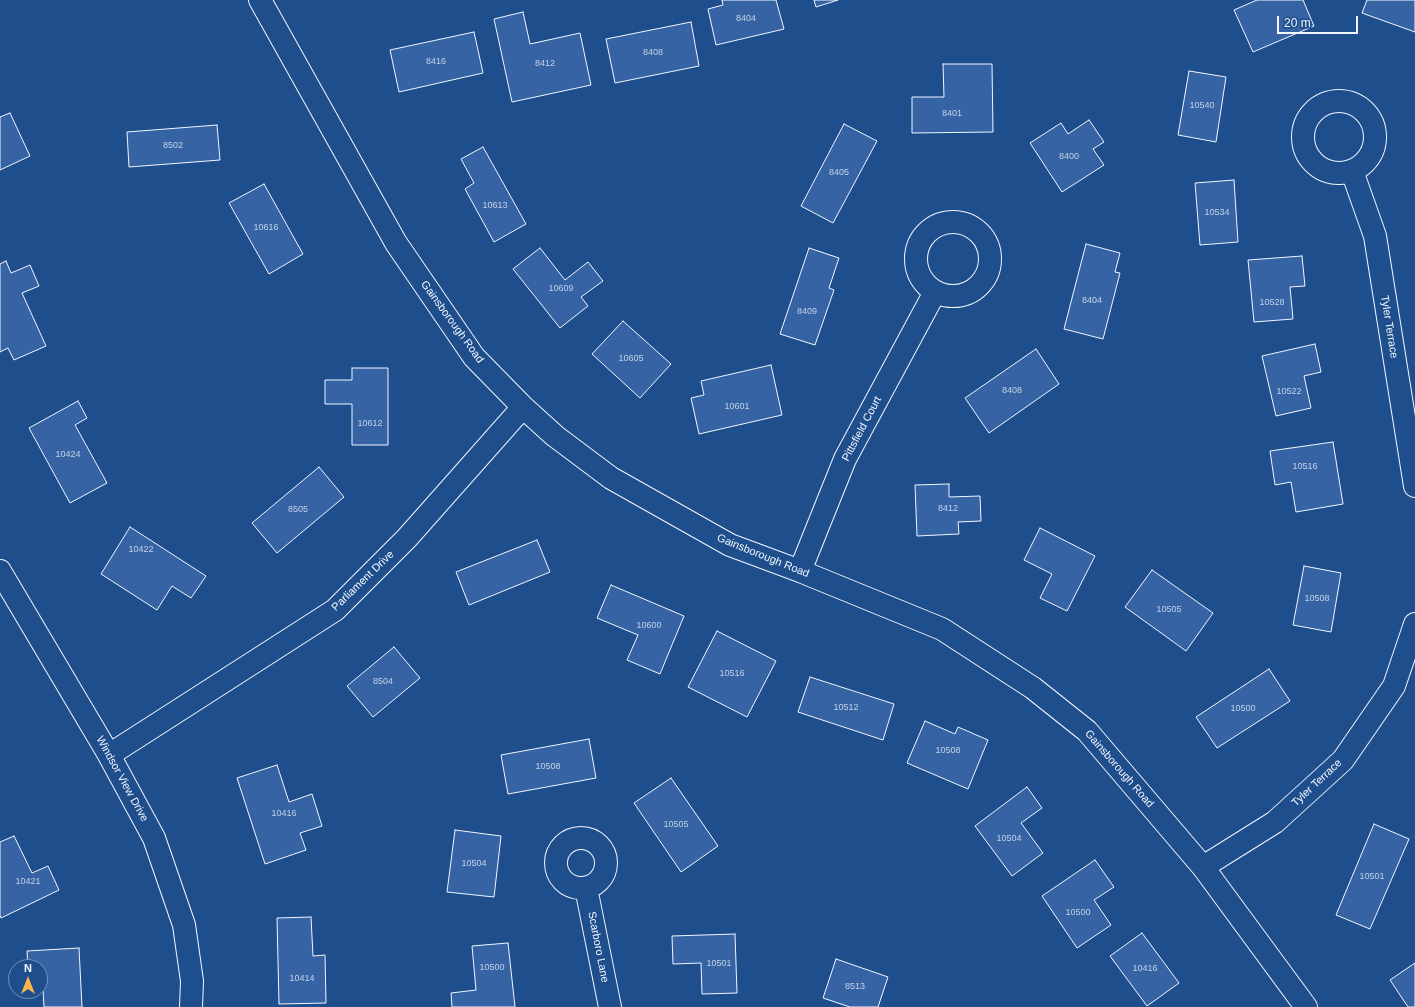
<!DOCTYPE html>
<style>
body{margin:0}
#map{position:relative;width:1415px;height:1007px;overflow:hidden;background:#1f4e8c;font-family:Arial,sans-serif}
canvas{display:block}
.north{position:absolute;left:8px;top:959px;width:40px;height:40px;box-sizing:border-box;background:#1f4e8c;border:1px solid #7391ba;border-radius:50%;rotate:0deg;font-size:11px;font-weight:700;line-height:16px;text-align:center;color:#f2f6ff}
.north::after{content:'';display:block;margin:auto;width:14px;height:18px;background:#ffb74d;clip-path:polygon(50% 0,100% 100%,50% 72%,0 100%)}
.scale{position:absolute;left:1277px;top:16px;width:81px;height:18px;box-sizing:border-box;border:2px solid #f2f6ff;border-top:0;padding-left:5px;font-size:12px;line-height:14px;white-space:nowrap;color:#f2f6ff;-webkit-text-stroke:3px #1f4e8c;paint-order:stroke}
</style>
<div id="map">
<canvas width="1415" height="1007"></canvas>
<div class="north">N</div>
<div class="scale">20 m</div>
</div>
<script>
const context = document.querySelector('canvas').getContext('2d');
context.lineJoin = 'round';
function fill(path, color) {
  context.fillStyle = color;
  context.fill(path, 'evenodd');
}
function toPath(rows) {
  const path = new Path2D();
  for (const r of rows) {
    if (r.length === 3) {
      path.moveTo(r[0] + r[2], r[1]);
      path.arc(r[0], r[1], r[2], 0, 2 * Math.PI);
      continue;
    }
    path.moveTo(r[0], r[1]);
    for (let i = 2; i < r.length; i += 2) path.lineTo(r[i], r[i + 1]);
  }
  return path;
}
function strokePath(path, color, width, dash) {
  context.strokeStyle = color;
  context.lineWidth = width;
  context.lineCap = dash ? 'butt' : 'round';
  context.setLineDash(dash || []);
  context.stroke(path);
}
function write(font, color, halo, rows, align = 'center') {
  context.font = font + ' Arial,sans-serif';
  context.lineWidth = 3;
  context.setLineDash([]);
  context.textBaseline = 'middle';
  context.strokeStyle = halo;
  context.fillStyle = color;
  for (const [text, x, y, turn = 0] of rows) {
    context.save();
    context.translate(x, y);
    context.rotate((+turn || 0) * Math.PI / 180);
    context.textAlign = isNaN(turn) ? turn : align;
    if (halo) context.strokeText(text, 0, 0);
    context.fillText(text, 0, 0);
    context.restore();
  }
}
const building = toPath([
 [722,0,776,0,784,29,716,45,708,9,723,5,722,0],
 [814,0,838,0,816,7,814,0],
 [1257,0,1303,0,1314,26,1253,52,1234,10,1257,0],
 [1367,0,1415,0,1415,32,1362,13,1367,0],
 [523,12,530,44,580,33,591,85,512,102,494,19,523,12],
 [691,22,699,66,615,83,606,39,691,22],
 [474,32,483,73,399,92,390,50,474,32],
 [943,64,992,64,993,132,912,133,912,97,944,97,943,64],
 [1189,71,1226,77,1216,142,1178,135,1189,71],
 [10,113,30,156,0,170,0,117,10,113],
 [1089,120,1104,142,1093,149,1104,165,1062,192,1030,143,1061,123,1068,134,1089,120],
 [844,124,877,141,833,223,801,206,844,124],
 [217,125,220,160,129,167,127,132,217,125],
 [483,147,526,224,494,242,465,189,474,183,461,159,483,147],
 [1234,180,1238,242,1200,245,1195,183,1234,180],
 [264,184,303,254,269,274,229,203,264,184],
 [1086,244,1120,253,1115,272,1120,273,1103,339,1064,329,1086,244],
 [540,248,565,280,588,262,603,281,581,297,588,306,560,328,513,269,540,248],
 [809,248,839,258,829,288,834,290,815,345,780,334,809,248],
 [1302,256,1305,286,1290,287,1293,319,1254,322,1248,260,1302,256],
 [6,261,11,273,30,265,39,286,22,293,46,346,14,360,8,348,0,352,0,264,6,261],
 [623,321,671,364,640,398,592,354,623,321],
 [1315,344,1321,372,1304,376,1311,408,1276,416,1262,356,1315,344],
 [1036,349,1059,384,989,433,965,398,1036,349],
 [771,365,782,415,699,434,691,398,704,395,701,381,771,365],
 [352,368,388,368,388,445,352,445,352,404,325,404,325,380,352,380,352,368],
 [78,401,87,418,75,425,107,483,70,503,29,428,78,401],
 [1333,442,1343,504,1296,512,1291,482,1275,485,1270,451,1333,442],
 [319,467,344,497,277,553,252,523,319,467],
 [949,484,949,497,980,496,981,521,958,522,959,534,917,536,915,485,949,484],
 [130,527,206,576,191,598,172,586,157,610,101,574,130,527],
 [1040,528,1095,556,1067,611,1040,598,1052,574,1024,560,1040,528],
 [537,540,550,572,469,605,456,572,537,540],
 [1304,566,1341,573,1331,632,1293,625,1304,566],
 [1152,570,1213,613,1186,651,1125,607,1152,570],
 [611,585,684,616,660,674,627,660,638,635,597,618,611,585],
 [717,631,776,661,747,717,688,687,717,631],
 [394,647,420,678,373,717,347,686,394,647],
 [1269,669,1290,701,1217,748,1196,717,1269,669],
 [810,677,894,704,883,740,798,712,810,677],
 [925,721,955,734,958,727,988,740,968,789,907,763,925,721],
 [589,739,596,778,508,794,501,755,589,739],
 [277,765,289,802,312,794,322,826,300,833,306,850,265,864,237,778,277,765],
 [671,778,718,846,681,872,634,803,671,778],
 [1027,787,1042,808,1021,823,1043,853,1012,876,975,826,1027,787],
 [1374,824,1409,839,1370,929,1336,915,1374,824],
 [455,830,501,836,494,897,447,892,455,830],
 [14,836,32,873,48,866,59,890,1,918,0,915,0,842,14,836],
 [1095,860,1114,887,1094,900,1111,925,1077,948,1042,896,1095,860],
 [311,917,313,956,325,955,326,1003,279,1004,277,918,311,917],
 [1142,933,1179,983,1147,1006,1110,956,1142,933],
 [735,934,737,993,702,994,701,963,673,964,672,936,735,934],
 [508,943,515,1007,452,1007,451,993,476,990,472,946,508,943],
 [79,948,82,1007,44,1007,43,990,40,990,40,967,28,967,27,951,79,948],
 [836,959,888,977,878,1007,850,1007,823,998,836,959],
 [1415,963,1415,1007,1408,1007,1390,980,1415,963]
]);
fill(building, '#3563a3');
strokePath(building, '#f2f6ff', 1);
const minor = toPath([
 [260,0,396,243,474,357,523,407,555,436,611,478,730,545,800,571,942,629,1033,688,1087,731,1203,867,1306,1007],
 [1339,137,36],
 [1352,171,1375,236,1415,486],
 [953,259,37],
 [0,571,109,755,154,838,184,925,192,981,191,1007],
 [800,571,845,459,935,292],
 [109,755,335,610,407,538,523,407],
 [581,863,25],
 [1203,867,1275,822,1343,760,1394,686,1415,624],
 [586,888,610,1007]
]);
strokePath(minor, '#f2f6ff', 24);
strokePath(minor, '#1f4e8c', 22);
write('9px', '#c3d1e8', null, [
 ["8404",746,19],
 ["8408",653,53],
 ["8416",436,62],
 ["8412",545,64],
 ["10540",1202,106],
 ["8401",952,114],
 ["8502",173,146],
 ["8400",1069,157],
 ["8405",839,173],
 ["10613",495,206],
 ["10534",1217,213],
 ["10616",266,228],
 ["10609",561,289],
 ["8404",1092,301],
 ["10528",1272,303],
 ["8409",807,312],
 ["10605",631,359],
 ["8408",1012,391],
 ["10522",1289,392],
 ["10601",737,407],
 ["10612",370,424],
 ["10424",68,455],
 ["10516",1305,467],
 ["8412",948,509],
 ["8505",298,510],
 ["10422",141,550],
 ["10508",1317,599],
 ["10505",1169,610],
 ["10600",649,626],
 ["10516",732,674],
 ["8504",383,682],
 ["10512",846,708],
 ["10500",1243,709],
 ["10508",948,751],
 ["10508",548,767],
 ["10416",284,814],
 ["10505",676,825],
 ["10504",1009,839],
 ["10504",474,864],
 ["10501",1372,877],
 ["10421",28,882],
 ["10500",1078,913],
 ["10501",719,964],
 ["10500",492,968],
 ["10416",1145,969],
 ["10414",302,979],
 ["8513",855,987]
]);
write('11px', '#f2f6ff', '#1f4e8c', [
 ["Gainsborough Road",452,322,54],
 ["Tyler Terrace",1389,327,81],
 ["Pittsfield Court",862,429,-62],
 ["Gainsborough Road",763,556,22],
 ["Parliament Drive",363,581,-44],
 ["Gainsborough Road",1119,769,49],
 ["Windsor View Drive",122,779,61],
 ["Tyler Terrace",1317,783,-43],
 ["Scarboro Lane",598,947,79]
]);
</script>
